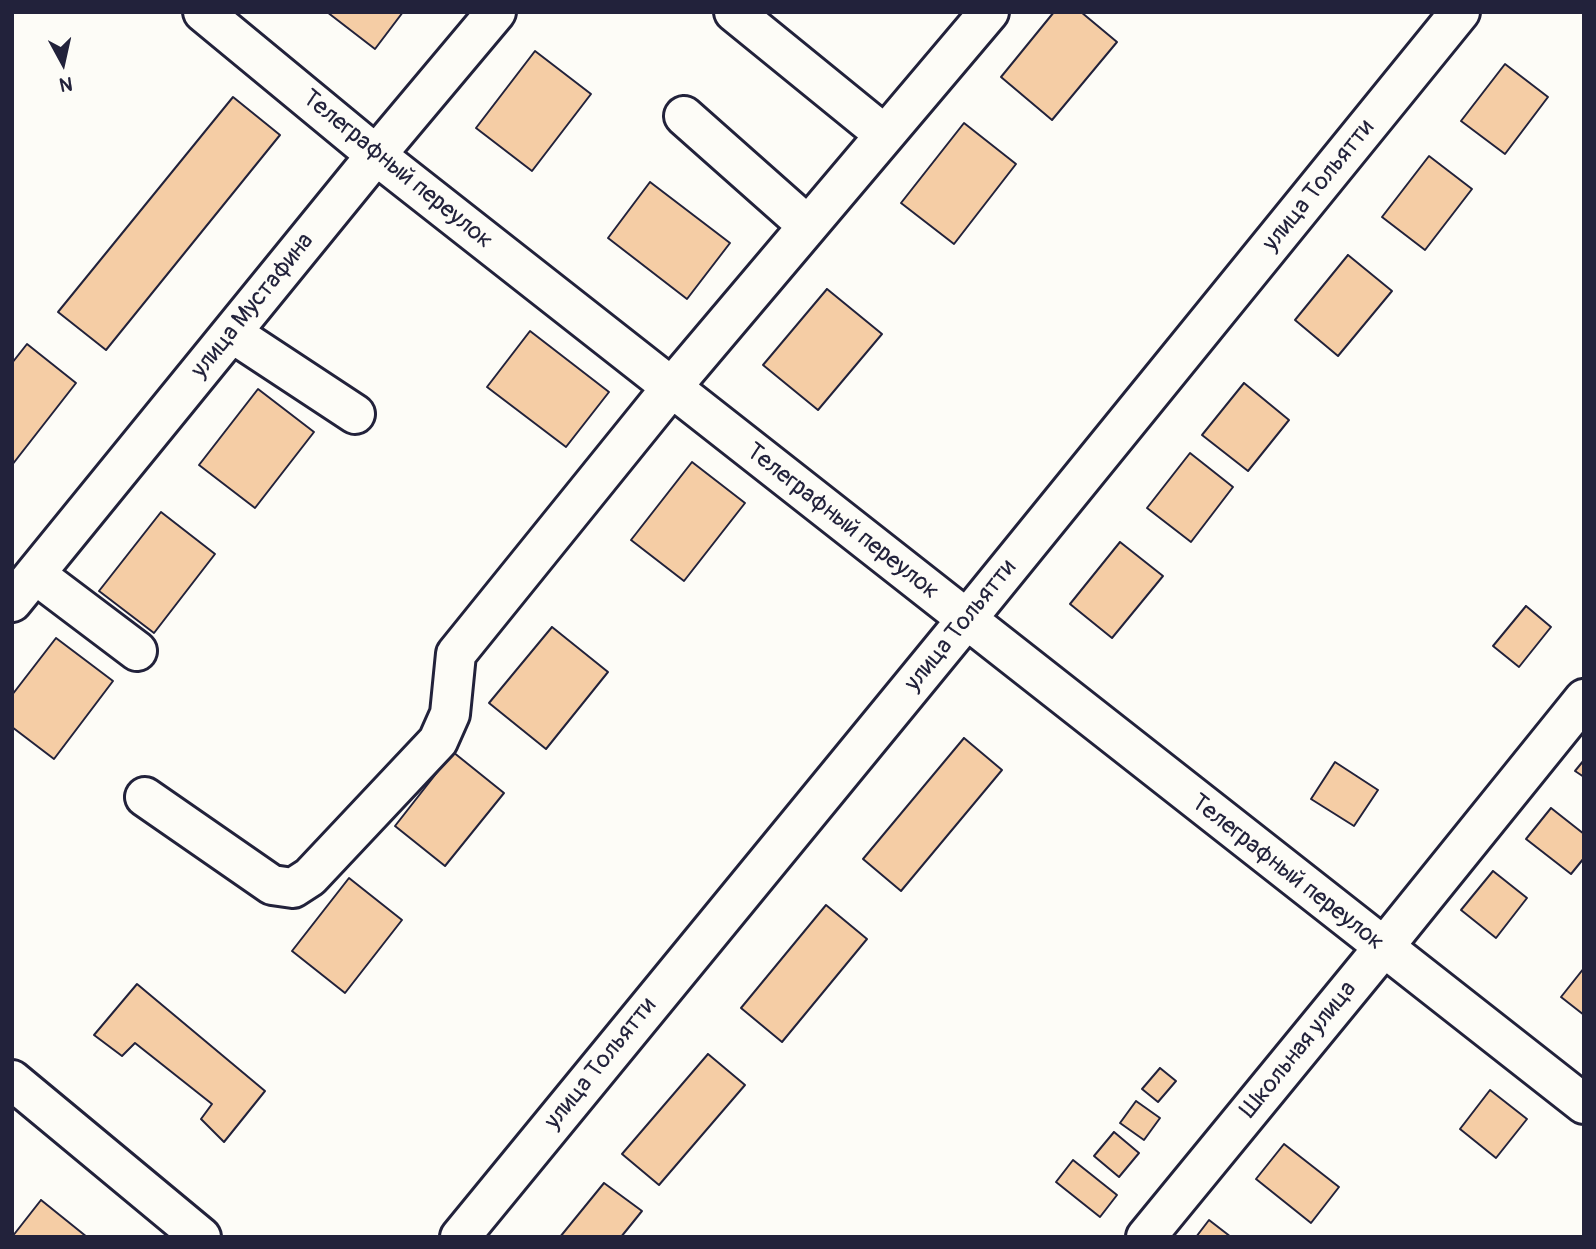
<!DOCTYPE html>
<meta charset="utf-8">
<style>
body{margin:0}
#map{position:relative;width:1596px;height:1249px;overflow:hidden;background:#fdfcf7;font-family:Pangolin,sans-serif}
canvas{display:block}
.frame{position:absolute;inset:0;border:14px solid #22223b;pointer-events:none}
.north{position:absolute;left:28px;top:28px;width:70px;height:70px;-webkit-text-stroke:5px #fdfcf7;paint-order:stroke;rotate:172deg;font-size:19px;font-weight:700;line-height:28px;text-align:center;color:#22223b}
.north::after{content:'';display:block;margin:auto;width:24px;height:32px;background:#22223b;clip-path:polygon(50% 0,100% 100%,50% 72%,0 100%)}
</style>
<div id="map">
<canvas width="1596" height="1249"></canvas>
<div class="frame"></div>
<div class="north">N</div>
</div>
<script>
const context = document.querySelector('canvas').getContext('2d');
context.lineJoin = 'round';
function fill(path, color) {
  context.fillStyle = color;
  context.fill(path, 'evenodd');
}
function toPath(rows) {
  const path = new Path2D();
  for (const r of rows) {
    path.moveTo(r[0], r[1]);
    for (let i = 2; i < r.length; i += 2) path.lineTo(r[i], r[i + 1]);
  }
  return path;
}
function strokePath(path, color, width, dash) {
  context.strokeStyle = color;
  context.lineWidth = width;
  context.lineCap = dash ? 'butt' : 'round';
  context.setLineDash(dash || []);
  context.stroke(path);
}
function write(font, color, halo, rows, align = 'center') {
  context.font = font + ' Pangolin,sans-serif';
  context.lineWidth = 7;
  context.setLineDash([]);
  context.textBaseline = 'middle';
  context.strokeStyle = halo;
  context.fillStyle = color;
  for (const [text, x, y, turn = 0] of rows) {
    context.save();
    context.translate(x, y);
    context.rotate((+turn || 0) * Math.PI / 180);
    context.textAlign = isNaN(turn) ? turn : align;
    if (halo) context.strokeText(text, 0, 0);
    context.fillText(text, 0, 0);
    context.restore();
  }
}
const building = toPath([
 [327,12,403,12,375,49,327,12],
 [1054,12,1081,12,1117,42,1052,120,1001,77,1054,12],
 [535,51,591,94,532,171,476,128,535,51],
 [1505,64,1548,97,1505,154,1461,121,1505,64],
 [233,97,280,135,106,350,58,312,233,97],
 [964,123,1016,164,954,244,901,203,964,123],
 [1429,156,1472,189,1425,250,1382,217,1429,156],
 [650,182,730,243,687,299,608,238,650,182],
 [1348,255,1392,291,1338,356,1295,320,1348,255],
 [827,289,882,334,818,410,763,365,827,289],
 [530,331,609,392,566,447,487,387,530,331],
 [27,344,76,383,12,465,12,363,27,344],
 [1244,383,1289,420,1248,471,1202,435,1244,383],
 [258,389,314,432,255,508,199,465,258,389],
 [1190,453,1233,487,1191,542,1147,508,1190,453],
 [692,462,745,503,684,581,631,540,692,462],
 [161,512,215,554,154,633,99,591,161,512],
 [1120,542,1163,576,1112,638,1070,604,1120,542],
 [1526,606,1551,627,1519,667,1493,646,1526,606],
 [552,627,608,672,546,749,489,703,552,627],
 [56,638,113,681,54,759,12,727,12,695,56,638],
 [964,738,1002,770,901,891,863,859,964,738],
 [453,752,504,793,445,866,395,826,453,752],
 [1584,760,1584,777,1575,771,1584,760],
 [1335,762,1378,790,1354,826,1311,799,1335,762],
 [1551,808,1584,834,1584,858,1571,874,1526,839,1551,808],
 [1493,871,1527,898,1496,938,1461,910,1493,871],
 [349,878,402,920,345,993,292,951,349,878],
 [826,905,867,939,782,1042,741,1008,826,905],
 [1584,968,1584,1015,1561,997,1584,968],
 [137,984,265,1091,224,1142,201,1119,212,1104,135,1043,122,1056,94,1035,137,984],
 [708,1054,745,1085,659,1185,622,1154,708,1054],
 [1160,1068,1176,1081,1158,1102,1142,1089,1160,1068],
 [1490,1090,1527,1119,1496,1158,1460,1129,1490,1090],
 [1136,1101,1160,1118,1144,1140,1120,1123,1136,1101],
 [1114,1132,1139,1153,1119,1177,1094,1156,1114,1132],
 [1284,1144,1339,1187,1311,1223,1256,1179,1284,1144],
 [1073,1160,1117,1195,1100,1217,1056,1182,1073,1160],
 [604,1183,642,1211,621,1237,560,1237,604,1183],
 [41,1200,87,1237,12,1237,41,1200],
 [1209,1220,1231,1237,1196,1237,1209,1220]
]);
fill(building, '#f5cda5');
strokePath(building, '#22223b', 2);
const minor = toPath([
 [203,12,376,155,1584,1104],
 [734,12,885,135],
 [684,116,808,226],
 [232,333,355,414],
 [35,574,137,651],
 [12,602,376,155,496,12],
 [145,797,272,885,293,888,310,877,438,741,450,714,456,654,671,388,989,12],
 [12,1080,201,1237],
 [460,1237,966,620,1460,12],
 [1146,1237,1383,948,1584,699]
]);
strokePath(minor, '#22223b', 44);
strokePath(minor, '#fdfcf7', 38);
write('24px', '#22223b', '#fdfcf7', [
 ["Телеграфный переулок",397,170,39],
 ["улица Тольятти",1319,186,-51],
 ["улица Мустафина",253,306,-51],
 ["Телеграфный переулок",842,522,38],
 ["улица Тольятти",961,626,-51],
 ["Телеграфный переулок",1287,873,38],
 ["Школьная улица",1299,1050,-51],
 ["улица Тольятти",601,1064,-51]
]);
</script>
